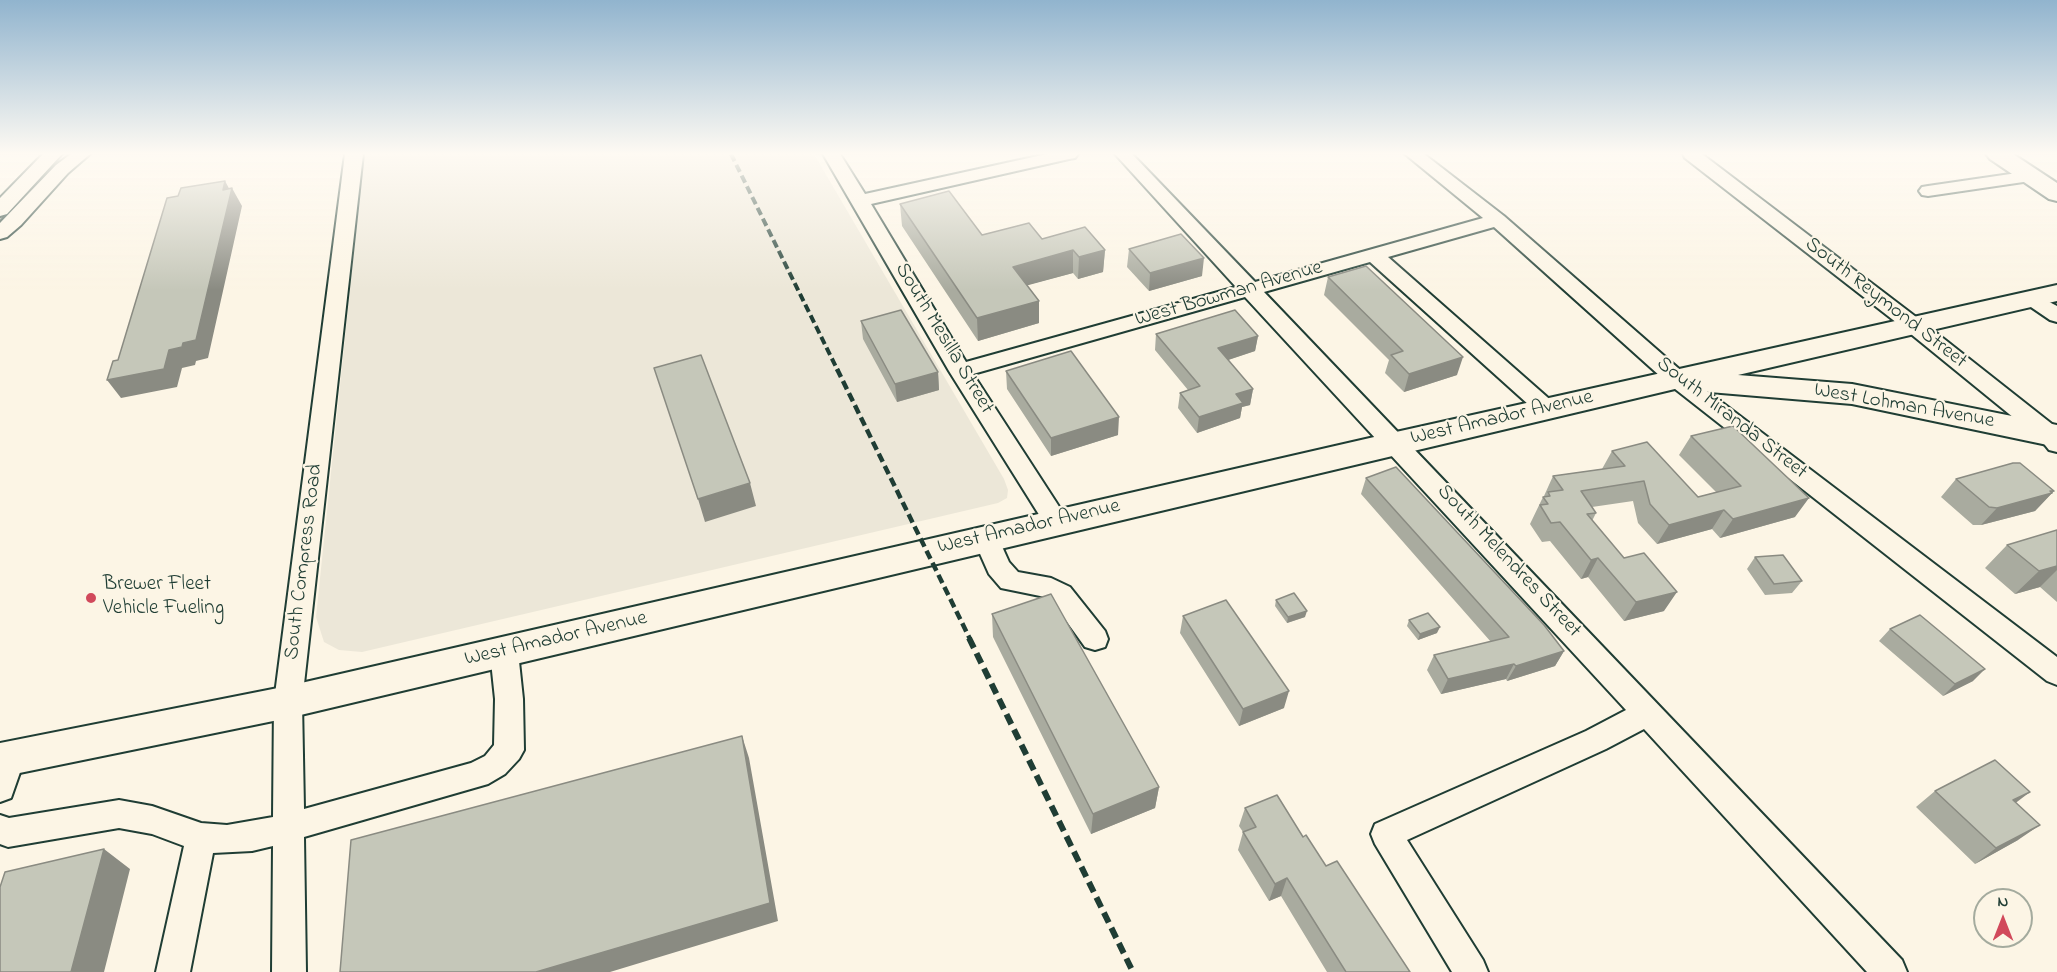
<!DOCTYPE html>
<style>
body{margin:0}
#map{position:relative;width:2057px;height:972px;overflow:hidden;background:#fcf5e5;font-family:"Indie Flower",sans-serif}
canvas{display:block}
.north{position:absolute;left:1973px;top:888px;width:60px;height:60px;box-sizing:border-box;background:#fcf5e5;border:2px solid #a4ab9e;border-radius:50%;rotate:0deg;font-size:16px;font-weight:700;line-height:24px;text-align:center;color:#1f3d34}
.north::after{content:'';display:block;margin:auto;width:21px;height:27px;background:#d1495b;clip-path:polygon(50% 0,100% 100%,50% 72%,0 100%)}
</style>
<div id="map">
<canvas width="2057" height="972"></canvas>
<div class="north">N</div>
</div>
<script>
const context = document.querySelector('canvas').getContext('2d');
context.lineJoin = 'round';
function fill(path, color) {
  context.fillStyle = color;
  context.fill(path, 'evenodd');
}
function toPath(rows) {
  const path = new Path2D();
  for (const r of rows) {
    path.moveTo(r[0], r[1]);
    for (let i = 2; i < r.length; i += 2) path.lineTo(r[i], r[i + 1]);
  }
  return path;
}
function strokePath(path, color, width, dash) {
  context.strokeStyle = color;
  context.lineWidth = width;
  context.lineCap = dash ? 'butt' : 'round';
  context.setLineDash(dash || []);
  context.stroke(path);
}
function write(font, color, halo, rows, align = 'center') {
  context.font = font + ' "Indie Flower",sans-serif';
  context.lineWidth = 4.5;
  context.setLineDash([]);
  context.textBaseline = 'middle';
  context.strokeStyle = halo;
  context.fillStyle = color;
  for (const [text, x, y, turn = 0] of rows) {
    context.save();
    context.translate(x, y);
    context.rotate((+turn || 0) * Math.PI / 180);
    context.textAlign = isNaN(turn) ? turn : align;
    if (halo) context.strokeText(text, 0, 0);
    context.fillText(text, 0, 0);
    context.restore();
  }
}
fill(toPath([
 [364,154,814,154,1004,479,1008,490,1007,498,998,503,362,652,339,650,324,642,316,617]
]), '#ece7d8');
strokePath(toPath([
 [55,168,71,154],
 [0,222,15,208]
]), '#758479', 5);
const minor = toPath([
 [43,154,62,154,7,214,0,216,0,198,43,154],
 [71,154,90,154,68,173,21,225,7,237,0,239,0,223,56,165,71,154],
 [345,154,363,154,302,702,304,809,471,763,485,756,494,745,495,699,490,652,494,644,504,641,514,644,518,652,523,699,524,750,519,759,505,774,488,784,304,837,306,972,272,972,273,846,252,851,213,853,190,972,156,972,184,846,152,834,119,828,8,847,0,844,0,815,9,818,119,800,152,806,201,823,227,825,273,817,274,702,345,154],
 [823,154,840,154,865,194,1047,154,1078,154,1075,158,1069,159,871,204,966,362,1236,287,1115,154,1132,154,1255,282,1483,218,1405,154,1424,154,1504,216,1686,375,2057,657,2057,685,2047,681,1670,385,1494,227,1388,257,1555,404,1558,409,1555,414,1547,417,1539,414,1370,262,1264,292,1902,960,1907,972,1867,972,1644,729,1606,749,1407,840,1483,960,1488,972,1452,972,1375,844,1371,834,1375,824,1586,731,1626,710,1245,297,973,374,1069,522,1066,529,1057,531,1048,529,949,371,823,154],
 [1683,154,1702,154,1920,320,2057,428,2057,452,2049,450,2041,440,1906,330,1685,158,1683,154],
 [2031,171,2037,172,2040,176,2037,180,1928,196,1922,195,1919,191,1922,187,1928,186,2031,171],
 [2032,293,2057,306,2057,322,2050,320,2025,303,2022,299,2025,295,2032,293],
 [986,528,995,531,1009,562,1018,572,1051,578,1070,587,1105,631,1108,639,1105,647,1095,650,1085,647,1052,601,1045,597,1001,588,989,574,973,538,977,531,986,528],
 [10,745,20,749,25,758,11,798,0,802,0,749,10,745]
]);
const major = toPath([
 [1986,154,2013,154,2057,183,2057,201,2049,199,1990,159,1986,154],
 [2057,285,2057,301,1738,375,1852,384,2057,425,2057,447,1852,404,1709,392,1699,389,1696,384,288,718,0,777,0,743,288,686,1396,432,2057,285]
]);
strokePath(minor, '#1f3d34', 4);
strokePath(major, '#1f3d34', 4);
fill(minor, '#fcf5e5');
fill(major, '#fcf5e5');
strokePath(toPath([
 [731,154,838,371]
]), '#1f3d34', 4, [8, 4]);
strokePath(toPath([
 [837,369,970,639]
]), '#1f3d34', 4.5, [9, 4.5]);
strokePath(toPath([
 [969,638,1133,972]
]), '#1f3d34', 6, [11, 6]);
fill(toPath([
 [900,204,982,235,1042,239,1105,250,1103,272,1078,279,1073,273,1027,285,1039,323,978,341,902,226],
 [1129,249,1202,276,1149,291,1127,267],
 [1328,277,1457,375,1404,392,1385,373,1389,360,1324,295],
 [861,321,938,372,939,390,897,402,863,339],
 [1156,334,1258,336,1255,351,1228,360,1253,389,1250,405,1242,407,1240,418,1197,433,1178,408,1180,393,1188,390,1155,350],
 [1006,371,1118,435,1051,456,1007,389],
 [1691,436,1795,517,1720,538,1712,529,1657,544,1638,523,1633,501,1592,507,1596,513,1592,521,1664,611,1624,621,1588,577,1581,579,1550,541,1542,542,1530,524,1543,497,1545,497,1544,496,1553,476,1602,469,1612,451,1698,497,1716,492,1679,455],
 [1366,478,1564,651,1555,666,1507,681,1506,679,1441,694,1427,670,1434,655,1491,642,1361,494],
 [1956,479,2054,491,2035,511,1981,525,1973,525,1941,497],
 [2057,530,2057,602,2040,587,2015,594,1985,568,2007,545],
 [1755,557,1802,581,1792,593,1765,595,1747,569],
 [1276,600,1305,617,1287,623,1275,606],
 [992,614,1159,787,1155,808,1091,834,993,637],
 [1183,616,1284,708,1239,726,1180,633],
 [1409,620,1437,633,1418,640,1407,626],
 [1890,629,1973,681,1943,696,1879,641],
 [1935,791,2018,840,1975,864,1916,807],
 [1245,808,1303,837,1410,972,1327,972,1281,896,1269,901,1238,850,1243,832,1239,826]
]), '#a9ab9f');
fill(toPath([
 [225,181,231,192,232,188,242,206,208,358,196,361,195,365,182,368,177,387,121,398,107,380,169,350],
 [1073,250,1073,273,1014,289,1013,267],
 [1105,250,1103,272,1078,279,1079,257],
 [1204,258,1202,276,1149,291,1150,273],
 [1039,301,1039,323,978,341,977,318],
 [1258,336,1255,351,1216,364,1218,348],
 [1463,357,1457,375,1404,392,1409,374],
 [938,372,939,390,897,402,895,384],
 [1253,389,1250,405,1242,407,1240,418,1197,433,1199,417,1236,394],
 [1119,417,1118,435,1051,456,1051,438],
 [750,483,756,506,705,522,698,499],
 [2054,491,2035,511,1981,525,1997,508],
 [1809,498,1795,517,1720,538,1733,519],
 [1724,510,1712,529,1657,544,1669,525],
 [1598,558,1588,577,1581,579,1591,560],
 [2057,566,2057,570,2040,587,2015,594,2039,571],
 [1677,592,1664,611,1624,621,1636,602],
 [1307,611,1305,617,1287,623,1288,617],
 [1440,627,1437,633,1418,640,1420,634],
 [1564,651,1555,666,1507,681,1516,666],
 [1514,664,1506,679,1441,694,1448,679],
 [1985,669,1973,681,1943,696,1955,684],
 [1289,691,1284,708,1239,726,1243,709],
 [742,736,749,758,778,921,610,972,536,972],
 [1159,787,1155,808,1091,834,1093,814],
 [2030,792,2009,808,2013,800],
 [2040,825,2018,840,1975,864,1996,848],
 [104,849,130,869,104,972,71,972],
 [1287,878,1281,896,1269,901,1275,884]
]), '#8a8b82');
const building = toPath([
 [225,181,223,190,232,188,196,340,183,343,182,347,169,350,164,369,107,380,113,361,118,360,167,198,178,196,181,188,225,181],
 [949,191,982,235,1029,223,1042,239,1085,227,1105,250,1079,257,1073,250,1013,267,1039,301,977,318,900,204,949,191],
 [1181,234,1204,258,1150,273,1129,249,1181,234],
 [1366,266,1463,357,1409,374,1391,355,1403,351,1328,277,1366,266],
 [901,310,938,372,895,384,861,321,901,310],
 [1235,310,1258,336,1218,348,1253,389,1236,394,1243,403,1199,417,1180,393,1200,386,1156,334,1235,310],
 [1071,351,1119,417,1051,438,1006,371,1071,351],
 [701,355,750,483,698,499,654,368,701,355],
 [1733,426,1809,498,1733,519,1724,510,1669,525,1650,504,1644,481,1581,491,1596,513,1587,514,1624,558,1644,553,1677,592,1636,602,1598,558,1591,560,1560,522,1551,523,1540,505,1548,504,1543,497,1550,496,1548,492,1563,490,1553,476,1625,466,1612,451,1647,442,1698,497,1741,486,1691,436,1733,426],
 [2013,463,2020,463,2054,491,2050,491,2052,493,1997,508,1989,507,1956,479,2013,463],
 [1396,467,1544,625,1564,651,1516,666,1514,664,1448,679,1434,655,1509,637,1366,478,1396,467],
 [2057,530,2057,566,2039,571,2007,545,2057,530],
 [1783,555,1802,581,1774,584,1755,557,1783,555],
 [1294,593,1307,611,1288,617,1276,600,1294,593],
 [1051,594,1159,787,1093,814,992,614,1051,594],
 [1226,600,1289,691,1243,709,1183,616,1226,600],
 [1428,613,1440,627,1420,634,1409,620,1428,613],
 [1920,615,1985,669,1955,684,1890,629,1920,615],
 [742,736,770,903,536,972,340,972,351,840,742,736],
 [1995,760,2030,792,2013,800,2040,825,1996,848,1935,791,1995,760],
 [1277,795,1303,837,1306,835,1326,866,1337,861,1410,972,1346,972,1287,878,1275,884,1243,832,1256,827,1245,808,1277,795],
 [104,849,71,972,0,972,0,887,5,872,104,849]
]);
fill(building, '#c5c7b9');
strokePath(building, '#8a8b82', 1.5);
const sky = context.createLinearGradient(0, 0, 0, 290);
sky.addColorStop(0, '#91b4ce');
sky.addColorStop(0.53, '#fefaf3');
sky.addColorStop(1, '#fefaf300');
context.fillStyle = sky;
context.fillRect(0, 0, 2057, 290);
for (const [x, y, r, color] of [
 [91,598,6,"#d1495b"]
]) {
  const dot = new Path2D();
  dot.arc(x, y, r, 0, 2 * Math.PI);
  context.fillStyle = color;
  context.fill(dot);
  strokePath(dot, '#fcf5e5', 2);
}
write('21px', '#1f3d34', '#fcf5e5', [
 ["West Bowman Avenue",1229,295,-16],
 ["South Reymond Street",1885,304,38],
 ["South Mesilla Street",943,339,59],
 ["West Lohman Avenue",1904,407,10],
 ["West Amador Avenue",1502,419,-13],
 ["South Miranda Street",1731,419,38],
 ["West Amador Avenue",1029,528,-13],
 ["South Compress Road",305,562,-83],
 ["South Melendres Street",1508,562,47],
 ["West Amador Avenue",556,640,-13]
]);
write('21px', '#1f3d34', '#fcf5e5', [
 ["Brewer Fleet",103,586],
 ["Vehicle Fueling",103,610]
], 'left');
</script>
